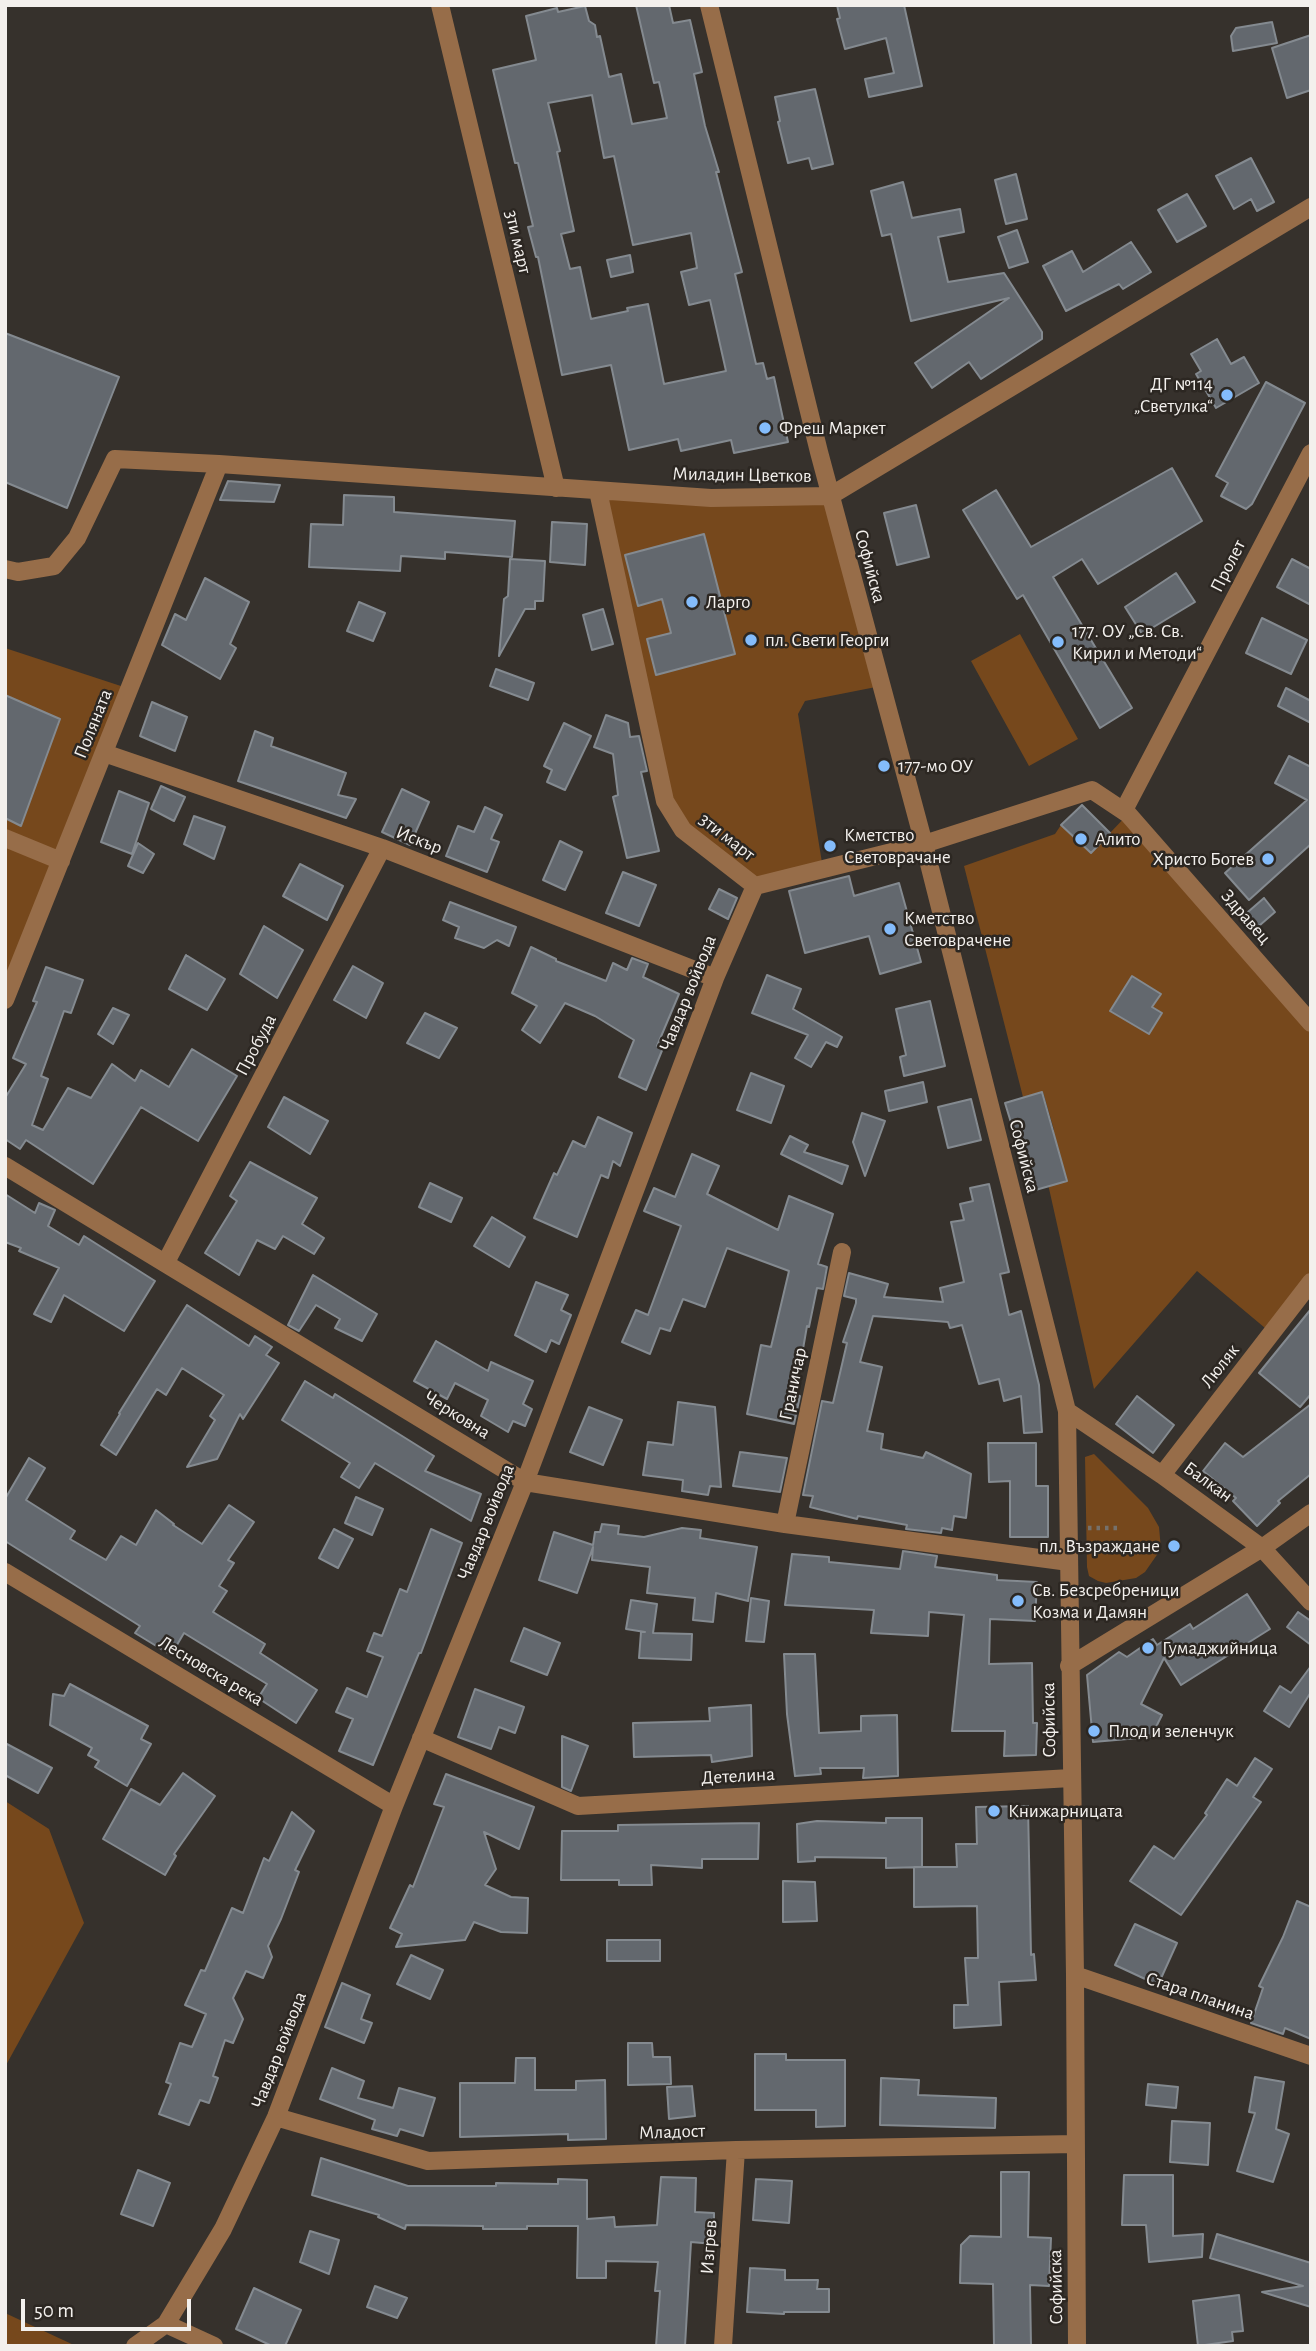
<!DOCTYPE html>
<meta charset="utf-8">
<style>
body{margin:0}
#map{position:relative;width:1316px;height:2351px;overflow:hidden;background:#36312c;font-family:"Alegreya Sans",sans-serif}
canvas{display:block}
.frame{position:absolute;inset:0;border:7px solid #f3f0ed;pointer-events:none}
.scale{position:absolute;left:21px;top:2299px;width:170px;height:32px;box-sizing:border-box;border:4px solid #f3f0ed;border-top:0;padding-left:9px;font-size:21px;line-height:24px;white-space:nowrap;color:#f3f0ed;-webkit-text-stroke:5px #2c2722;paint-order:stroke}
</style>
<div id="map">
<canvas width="1316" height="2351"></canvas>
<div class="frame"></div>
<div class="scale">50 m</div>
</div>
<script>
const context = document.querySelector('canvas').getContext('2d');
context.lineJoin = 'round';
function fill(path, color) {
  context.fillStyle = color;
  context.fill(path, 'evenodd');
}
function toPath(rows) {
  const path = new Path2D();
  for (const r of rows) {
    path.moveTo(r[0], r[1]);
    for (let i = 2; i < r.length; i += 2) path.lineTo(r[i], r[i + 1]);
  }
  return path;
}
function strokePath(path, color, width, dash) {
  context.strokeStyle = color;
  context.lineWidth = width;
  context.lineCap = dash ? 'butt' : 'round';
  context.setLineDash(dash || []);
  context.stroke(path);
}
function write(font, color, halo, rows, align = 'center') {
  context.font = font + ' "Alegreya Sans",sans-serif';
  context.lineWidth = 5;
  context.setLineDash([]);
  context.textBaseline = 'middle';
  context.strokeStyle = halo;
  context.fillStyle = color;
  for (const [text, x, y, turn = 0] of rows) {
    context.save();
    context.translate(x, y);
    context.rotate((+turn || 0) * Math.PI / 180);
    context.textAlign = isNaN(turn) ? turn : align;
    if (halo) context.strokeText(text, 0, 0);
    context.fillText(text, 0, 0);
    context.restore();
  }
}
fill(toPath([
 [598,491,830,496,881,686,805,701,798,714,823,869,755,886,683,830,665,801],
 [1020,634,1078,739,1029,766,971,661],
 [5,648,130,689,5,1000],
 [1128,814,1311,1023,1311,1282,1271,1333,1197,1271,1094,1389,1037,1135,1054,1130,1043,1092,1023,1097,964,866,1055,834,1061,825,1091,853],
 [1094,1454,1148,1508,1159,1527,1161,1549,1145,1572,1136,1578,1106,1583,1098,1581,1089,1576,1087,1567,1085,1457],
 [5,1801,49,1829,84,1923,5,2067],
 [5,2313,76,2346,5,2346]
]), '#76481c');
const building = toPath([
 [636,5,669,5,673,23,690,20,702,72,694,74,705,126,719,172,716,172,742,272,735,274,756,364,763,363,767,379,774,377,788,442,734,453,731,440,681,451,678,439,629,450,611,365,562,375,538,257,536,257,528,227,533,226,518,163,515,163,493,70,536,60,526,16,557,8,558,12,585,6,589,21,595,25,597,37,600,36,609,77,621,74,632,124,667,118,659,82,654,83,636,5],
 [592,95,604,158,614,156,633,245,691,233,697,268,681,272,689,305,710,300,726,371,664,384,648,304,627,308,628,311,591,319,580,267,570,269,561,234,574,231,557,152,560,151,548,103,592,95],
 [837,5,904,5,922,86,869,97,865,79,894,73,886,38,845,49,837,19,840,18,837,5],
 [1272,22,1277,43,1233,51,1231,36,1236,28,1272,22],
 [1311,35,1311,90,1287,98,1272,48,1311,35],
 [815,89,833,164,812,169,809,158,788,163,778,122,780,121,775,97,815,89],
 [1251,158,1274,202,1257,211,1251,199,1234,209,1216,176,1251,158],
 [1016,174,1027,219,1006,224,995,180,1016,174],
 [903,182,912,218,960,209,964,232,938,237,948,282,1004,273,1042,332,1042,339,981,379,969,362,932,388,915,363,1009,298,911,321,891,234,882,236,871,191,903,182],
 [1187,194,1206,226,1177,242,1158,210,1187,194],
 [1017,230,1028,262,1009,268,998,237,1017,230],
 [1131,242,1151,272,1123,289,1119,284,1066,311,1043,266,1072,251,1083,272,1131,242],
 [630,255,633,272,611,277,607,260,630,255],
 [5,333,119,377,67,508,5,482,5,333],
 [1217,339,1231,364,1244,357,1259,383,1216,408,1196,374,1201,371,1191,354,1217,339],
 [1266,382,1305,403,1252,504,1246,509,1221,496,1228,483,1216,476,1266,382],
 [1172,468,1202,521,1098,584,1082,559,1053,577,1132,708,1100,728,1023,595,1017,599,963,510,996,490,1031,547,1172,468],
 [228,481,280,485,274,502,220,500,228,481],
 [344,495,394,497,394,512,515,521,512,557,445,552,445,559,401,556,400,571,309,567,311,524,343,525,344,495],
 [916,505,929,557,897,565,884,513,916,505],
 [552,522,587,524,585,565,550,562,552,522],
 [704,534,735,654,656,675,647,639,671,633,662,599,638,606,625,555,704,534],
 [510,559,545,561,543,601,535,601,535,609,525,609,499,656,504,599,508,596,510,559],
 [1292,559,1311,569,1311,605,1277,587,1292,559],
 [1176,573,1195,602,1142,634,1125,607,1176,573],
 [205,578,249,602,230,644,236,648,220,679,162,645,175,614,186,620,205,578],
 [359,602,385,613,373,641,347,631,359,602],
 [603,609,613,644,592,650,583,615,603,609],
 [1262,618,1307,640,1291,674,1246,653,1262,618],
 [496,669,534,683,528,700,490,686,496,669],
 [1286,688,1311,701,1311,723,1278,706,1286,688],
 [5,695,60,719,21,826,5,818,5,695],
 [152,702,187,717,175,751,140,736,152,702],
 [606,715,628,723,630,737,639,736,647,771,641,772,659,851,627,858,613,797,618,795,613,754,594,747,606,715],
 [564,723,591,736,565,790,547,782,552,770,544,766,564,723],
 [255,731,273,738,271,746,346,773,338,795,356,799,346,818,238,781,255,731],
 [1289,756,1311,767,1311,844,1249,900,1225,873,1307,800,1275,783,1289,756],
 [161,786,185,797,174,821,151,809,161,786],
 [402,789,429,802,410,845,382,832,402,789],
 [119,791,149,803,132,854,101,842,119,791],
 [1082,805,1110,833,1091,853,1061,825,1082,805],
 [485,807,502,815,491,839,499,842,487,872,446,856,458,826,474,832,485,807],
 [194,816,225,827,214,859,184,844,194,816],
 [560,841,582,852,565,890,543,880,560,841],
 [138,843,154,854,143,873,128,866,138,843],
 [300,864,343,886,327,920,283,896,300,864],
 [623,872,656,885,639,926,606,913,623,872],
 [849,876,854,896,899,883,921,962,880,974,869,936,805,953,789,891,849,876],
 [719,889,737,898,728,919,709,909,719,889],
 [1264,898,1275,912,1252,932,1241,918,1264,898],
 [450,902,516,927,509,946,497,940,484,948,455,938,459,927,443,920,450,902],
 [264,926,303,950,277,998,240,974,264,926],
 [531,947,556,959,556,961,606,981,613,963,627,970,632,958,648,964,643,977,679,994,657,1046,663,1048,646,1090,619,1077,634,1040,595,1016,565,1003,540,1043,522,1030,537,1006,512,993,531,947],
 [186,955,225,979,207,1010,169,989,186,955],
 [353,966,383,983,366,1018,334,1000,353,966],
 [46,967,83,980,71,1013,64,1011,41,1076,48,1079,32,1125,43,1130,68,1088,91,1098,112,1064,135,1081,141,1070,169,1087,192,1049,237,1076,198,1141,141,1107,93,1184,26,1140,20,1149,5,1139,5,1098,26,1064,13,1058,37,1002,33,1001,46,967],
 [767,975,801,989,793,1009,842,1037,837,1047,826,1042,811,1067,795,1058,808,1035,752,1013,767,975],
 [1132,976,1161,994,1152,1007,1162,1013,1149,1034,1110,1011,1132,976],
 [930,1001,945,1066,904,1076,900,1057,906,1055,896,1009,930,1001],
 [113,1008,129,1015,113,1044,98,1034,113,1008],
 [425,1013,457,1028,439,1058,407,1043,425,1013],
 [751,1073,784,1086,771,1123,737,1110,751,1073],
 [923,1082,927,1102,889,1111,885,1091,923,1082],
 [1042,1092,1067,1181,1032,1191,1005,1103,1042,1092],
 [284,1097,328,1121,310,1154,268,1127,284,1097],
 [971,1099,981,1140,948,1148,938,1107,971,1099],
 [862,1113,885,1121,865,1176,853,1142,862,1113],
 [598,1117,632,1133,620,1166,613,1161,608,1178,601,1175,577,1237,534,1218,554,1173,557,1175,573,1141,585,1147,598,1117],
 [790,1136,808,1145,804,1152,848,1166,842,1184,781,1154,790,1136],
 [692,1154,719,1166,707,1194,778,1230,789,1196,833,1214,818,1264,827,1267,823,1289,817,1288,809,1327,807,1326,795,1395,800,1396,794,1424,747,1414,761,1345,771,1347,789,1271,727,1248,705,1307,683,1299,670,1331,660,1328,650,1354,622,1342,636,1310,648,1315,681,1226,644,1211,654,1188,675,1197,692,1154],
 [250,1162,317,1198,302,1224,324,1238,314,1254,283,1236,275,1249,257,1240,239,1275,205,1253,237,1201,230,1196,250,1162],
 [430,1183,462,1198,451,1222,419,1207,430,1183],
 [989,1184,1009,1272,1000,1274,1009,1315,1021,1311,1039,1385,1042,1432,1024,1433,1021,1396,1004,1401,999,1379,979,1384,962,1325,950,1328,948,1322,873,1316,860,1362,882,1367,867,1431,883,1434,881,1449,923,1458,926,1452,971,1474,966,1518,954,1516,952,1530,942,1528,941,1533,906,1529,907,1525,858,1516,857,1519,810,1507,813,1496,803,1495,822,1401,833,1403,847,1343,843,1342,856,1303,856,1299,844,1296,849,1273,888,1284,884,1297,943,1302,940,1288,964,1282,951,1222,964,1220,960,1204,973,1201,970,1188,989,1184],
 [5,1194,35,1213,39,1203,55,1210,48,1226,79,1245,84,1236,155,1281,124,1331,64,1295,51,1322,34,1314,59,1268,19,1251,21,1248,5,1242,5,1194],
 [492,1217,525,1237,509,1267,474,1246,492,1217],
 [313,1275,377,1314,362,1341,335,1328,340,1319,316,1305,299,1331,288,1325,313,1275],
 [536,1282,568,1295,561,1310,571,1315,559,1344,551,1340,546,1352,515,1335,536,1282],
 [187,1305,249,1346,255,1336,272,1347,266,1355,279,1363,243,1419,240,1414,217,1459,187,1467,215,1420,210,1416,224,1395,182,1368,166,1395,157,1389,116,1455,101,1445,120,1414,119,1413,187,1305],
 [1311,1309,1311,1394,1300,1407,1259,1373,1311,1309],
 [436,1341,488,1371,491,1362,533,1381,523,1404,532,1409,525,1426,513,1421,508,1432,481,1416,488,1400,455,1383,447,1399,414,1381,436,1341],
 [305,1381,333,1398,335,1394,434,1456,425,1471,481,1494,471,1521,375,1463,359,1488,341,1477,350,1463,282,1420,305,1381],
 [1137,1396,1174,1425,1153,1453,1116,1424,1137,1396],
 [678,1402,715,1407,721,1487,710,1486,708,1495,682,1491,683,1480,643,1475,648,1442,673,1445,678,1402],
 [1311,1404,1311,1474,1278,1501,1280,1503,1257,1526,1233,1501,1236,1498,1203,1471,1225,1443,1243,1457,1311,1404],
 [589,1407,622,1420,603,1465,570,1452,589,1407],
 [988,1443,1036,1443,1036,1486,1048,1486,1048,1537,1010,1537,1010,1481,989,1482,988,1443],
 [740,1452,787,1458,780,1492,733,1486,740,1452],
 [29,1458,45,1468,26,1500,75,1531,70,1539,106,1560,121,1536,136,1545,156,1510,174,1524,173,1525,202,1544,229,1505,254,1522,228,1560,234,1563,219,1586,227,1591,213,1612,265,1644,260,1653,317,1690,296,1723,258,1698,267,1684,184,1633,171,1655,135,1633,140,1626,5,1541,5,1499,29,1458],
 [356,1497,383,1509,372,1535,345,1523,356,1497],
 [602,1524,619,1526,618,1534,644,1537,682,1528,701,1530,700,1538,757,1547,748,1601,716,1593,713,1622,693,1620,695,1598,647,1593,650,1567,592,1560,593,1547,577,1593,539,1580,554,1532,593,1545,595,1532,600,1532,602,1524],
 [334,1529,353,1539,338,1568,319,1558,334,1529],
 [431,1529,462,1543,421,1653,419,1653,373,1765,339,1751,353,1719,336,1712,347,1688,367,1697,383,1657,367,1651,374,1633,382,1636,400,1589,407,1592,431,1529],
 [903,1551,937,1556,935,1567,997,1575,997,1580,1037,1582,1035,1621,990,1619,989,1664,1032,1663,1033,1723,1037,1723,1036,1755,1004,1756,1005,1731,952,1731,964,1615,929,1612,928,1636,871,1633,874,1610,785,1605,792,1554,829,1557,829,1562,900,1569,903,1551],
 [1247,1594,1270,1629,1181,1685,1164,1658,1141,1704,1162,1715,1151,1737,1093,1742,1087,1675,1119,1652,1127,1657,1153,1639,1157,1645,1190,1624,1193,1629,1247,1594],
 [751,1598,769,1601,764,1642,746,1641,751,1598],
 [631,1600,657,1604,653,1633,692,1634,691,1660,639,1658,641,1632,645,1632,626,1629,631,1600],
 [1298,1612,1311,1621,1311,1645,1287,1627,1298,1612],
 [524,1628,560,1643,547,1675,511,1661,524,1628],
 [784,1654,815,1654,819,1733,861,1731,861,1716,897,1715,898,1776,863,1778,864,1768,820,1768,821,1774,795,1776,787,1714,784,1654],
 [1311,1666,1311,1692,1289,1727,1264,1711,1280,1686,1291,1693,1311,1666],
 [70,1684,148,1726,141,1739,151,1744,127,1786,95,1767,99,1761,88,1755,92,1748,50,1725,53,1694,64,1696,70,1684],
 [475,1689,524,1707,515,1733,499,1727,491,1749,458,1737,475,1689],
 [751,1705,752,1756,712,1762,711,1755,634,1757,633,1723,710,1721,709,1708,751,1705],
 [562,1736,588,1746,571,1791,562,1787,562,1736],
 [5,1743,52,1768,38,1793,5,1775,5,1743],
 [1255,1758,1272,1769,1253,1797,1261,1802,1181,1915,1130,1881,1154,1846,1174,1859,1207,1815,1205,1813,1227,1779,1237,1786,1255,1758],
 [183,1773,215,1796,174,1854,176,1856,165,1875,103,1839,131,1789,160,1805,183,1773],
 [446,1774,534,1807,519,1849,484,1832,496,1869,485,1885,511,1897,528,1898,527,1933,501,1932,474,1922,465,1940,396,1947,402,1934,390,1928,410,1885,413,1887,444,1807,434,1804,446,1774],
 [1028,1806,1031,1955,1034,1954,1036,1980,999,1982,1001,2025,954,2028,954,2005,968,2005,965,1958,978,1958,977,1906,914,1907,914,1867,957,1867,956,1844,977,1844,976,1807,1028,1806],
 [292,1812,314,1831,295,1870,299,1872,281,1919,268,1946,272,1957,263,1978,246,1971,233,1998,243,2019,233,2043,225,2040,213,2076,218,2078,209,2103,200,2100,189,2125,159,2114,171,2084,166,2082,180,2043,192,2047,206,2014,185,2005,201,1970,205,1971,232,1908,243,1913,264,1858,269,1861,292,1812],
 [886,1818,922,1818,922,1867,886,1868,886,1858,815,1857,815,1861,798,1862,797,1824,817,1821,886,1823,886,1818],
 [759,1823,758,1859,702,1859,702,1868,651,1865,652,1885,619,1885,619,1880,561,1880,562,1831,618,1831,618,1825,759,1823],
 [783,1881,815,1882,817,1921,783,1922,783,1881],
 [1297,1901,1311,1907,1311,2039,1285,2028,1283,2034,1251,2023,1263,1988,1259,1986,1283,1937,1297,1901],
 [1135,1924,1177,1943,1158,1985,1115,1965,1135,1924],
 [607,1940,660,1940,660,1961,607,1961,607,1940],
 [411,1955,443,1970,430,1999,397,1984,411,1955],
 [342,1983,370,1995,361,2019,372,2023,364,2043,325,2027,342,1983],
 [628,2043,652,2043,653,2057,670,2057,671,2084,628,2085,628,2043],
 [755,2054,786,2054,786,2060,845,2060,845,2126,816,2127,816,2110,755,2110,755,2054],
 [516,2058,535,2058,535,2090,576,2090,576,2081,605,2080,606,2139,568,2140,568,2134,460,2137,460,2083,515,2083,516,2058],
 [332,2068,364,2081,358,2098,393,2108,399,2088,435,2098,423,2136,400,2129,397,2136,372,2129,375,2120,320,2099,332,2068],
 [1255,2077,1284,2082,1276,2129,1289,2134,1273,2182,1237,2171,1255,2113,1249,2112,1255,2077],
 [881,2078,919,2080,918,2095,996,2098,995,2128,880,2125,881,2078],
 [1148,2084,1178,2087,1176,2108,1146,2105,1148,2084],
 [692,2086,695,2116,669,2119,667,2087,692,2086],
 [1172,2121,1210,2123,1208,2165,1170,2162,1172,2121],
 [321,2158,408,2186,496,2186,496,2183,558,2184,558,2179,587,2180,587,2219,614,2217,615,2227,657,2225,661,2177,696,2178,695,2212,714,2213,714,2244,691,2242,685,2346,656,2346,660,2291,655,2291,658,2262,606,2261,606,2278,577,2278,578,2226,527,2226,527,2229,483,2229,483,2226,406,2225,405,2229,378,2217,379,2215,312,2195,321,2158],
 [138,2170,170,2183,153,2226,121,2214,138,2170],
 [1001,2172,1029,2172,1028,2237,1051,2238,1049,2286,1030,2285,1031,2346,994,2346,993,2284,960,2283,961,2245,970,2236,1001,2237,1001,2172],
 [1124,2175,1173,2175,1173,2236,1203,2234,1202,2257,1149,2262,1146,2225,1122,2225,1124,2175],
 [756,2179,792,2181,789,2223,753,2220,756,2179],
 [310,2231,339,2240,329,2274,300,2262,310,2231],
 [1217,2234,1311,2263,1311,2307,1262,2292,1303,2286,1210,2258,1217,2234],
 [750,2268,785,2270,785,2280,818,2280,817,2289,829,2289,829,2312,784,2312,784,2314,747,2312,750,2268],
 [375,2286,407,2298,397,2318,367,2307,375,2286],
 [254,2288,301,2310,285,2346,272,2346,236,2329,254,2288],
 [1239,2295,1243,2331,1232,2332,1233,2341,1198,2346,1193,2301,1239,2295]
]);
fill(building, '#63686e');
strokePath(building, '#848a90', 2);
strokePath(toPath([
 [1088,1528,1119,1528]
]), '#75716c', 4.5, [3.5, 5]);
strokePath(toPath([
 [440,5,556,488],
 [709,5,819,452,924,844,1067,1411,1075,1975,1077,2346],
 [598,491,665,801,683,830,755,886],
 [5,569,18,572,54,566,77,538,115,459,219,464,711,498,830,496,1311,207],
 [104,753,382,848,715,978],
 [1124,810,1311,453],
 [5,838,61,861],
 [5,1000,219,464],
 [5,1166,525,1482,785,1524,1069,1562],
 [166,1262,382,848],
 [1067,1411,1162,1475,1262,1548,1311,1602],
 [1162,1475,1311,1282],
 [785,1524,842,1252],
 [5,1572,394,1806],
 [1069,1666,1262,1548,1311,1513],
 [421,1738,578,1806,1071,1778],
 [1075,1975,1311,2056],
 [276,2117,428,2161,736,2150,1075,2144],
 [166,2324,214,2346],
 [135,2346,166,2324,223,2229,276,2117,394,1806,525,1482,715,978,755,886,924,844,1092,790,1128,814,1311,1023],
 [723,2346,736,2150]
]), '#976d49', 18);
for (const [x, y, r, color] of [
 [1227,395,7,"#84bcfb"],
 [765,428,7,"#84bcfb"],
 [692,602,7,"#84bcfb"],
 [751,640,7,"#84bcfb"],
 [1058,642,7,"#84bcfb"],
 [884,766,7,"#84bcfb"],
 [1081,839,7,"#84bcfb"],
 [830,846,7,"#84bcfb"],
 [1268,859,7,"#84bcfb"],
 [890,929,7,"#84bcfb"],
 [1174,1546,7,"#84bcfb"],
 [1018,1601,7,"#84bcfb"],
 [1148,1648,7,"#84bcfb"],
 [1094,1731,7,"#84bcfb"],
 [994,1811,7,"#84bcfb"]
]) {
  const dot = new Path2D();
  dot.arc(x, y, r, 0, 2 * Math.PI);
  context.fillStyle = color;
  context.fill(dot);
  strokePath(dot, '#2c2722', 2.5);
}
write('19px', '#f3f0ed', '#2c2722', [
 ["3ти март",518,242,77],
 ["Миладин Цветков",742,475,1],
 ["Софийска",870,566,75],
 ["Пролет",1228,566,-63],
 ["Поляната",93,724,-68],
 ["3ти март",727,837,38],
 ["Искър",419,840,21],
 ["Здравец",1246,917,49],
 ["Чавдар войвода",688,993,-68],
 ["Пробуда",256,1045,-62],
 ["Софийска",1024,1156,76],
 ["Люляк",1220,1366,-52],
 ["Граничар",793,1384,-78],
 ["Черковна",457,1415,32],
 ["Балкан",1208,1482,36],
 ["Чавдар войвода",486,1522,-68],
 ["Лесновска река",211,1671,31],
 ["Софийска",1049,1720,-91],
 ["Детелина",738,1776,-3],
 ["Стара планина",1200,1996,19],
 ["Чавдар войвода",279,2050,-69],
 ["Младост",672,2132,-2],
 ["Изгрев",709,2247,-86],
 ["Софийска",1056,2287,-91]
]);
write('19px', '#f3f0ed', '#2c2722', [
 ["ДГ №114",1213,384,"right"],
 ["„Светулка“",1213,406,"right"],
 ["Фреш Маркет",779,428],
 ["Ларго",706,602],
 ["177. ОУ „Св. Св.",1072,631],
 ["Кирил и Методи“",1072,653],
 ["пл. Свети Георги",765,640],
 ["177-мо ОУ",898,766],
 ["Кметство",844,835],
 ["Световрачане",844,857],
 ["Алито",1095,839],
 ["Христо Ботев",1254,859,"right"],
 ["Кметство",904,918],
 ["Световрачене",904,940],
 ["пл. Възраждане",1160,1546,"right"],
 ["Св. Безсребреници",1032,1590],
 ["Козма и Дамян",1032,1612],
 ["Гумаджийница",1162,1648],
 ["Плод и зеленчук",1108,1731],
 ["Книжарницата",1008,1811]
], 'left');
</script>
